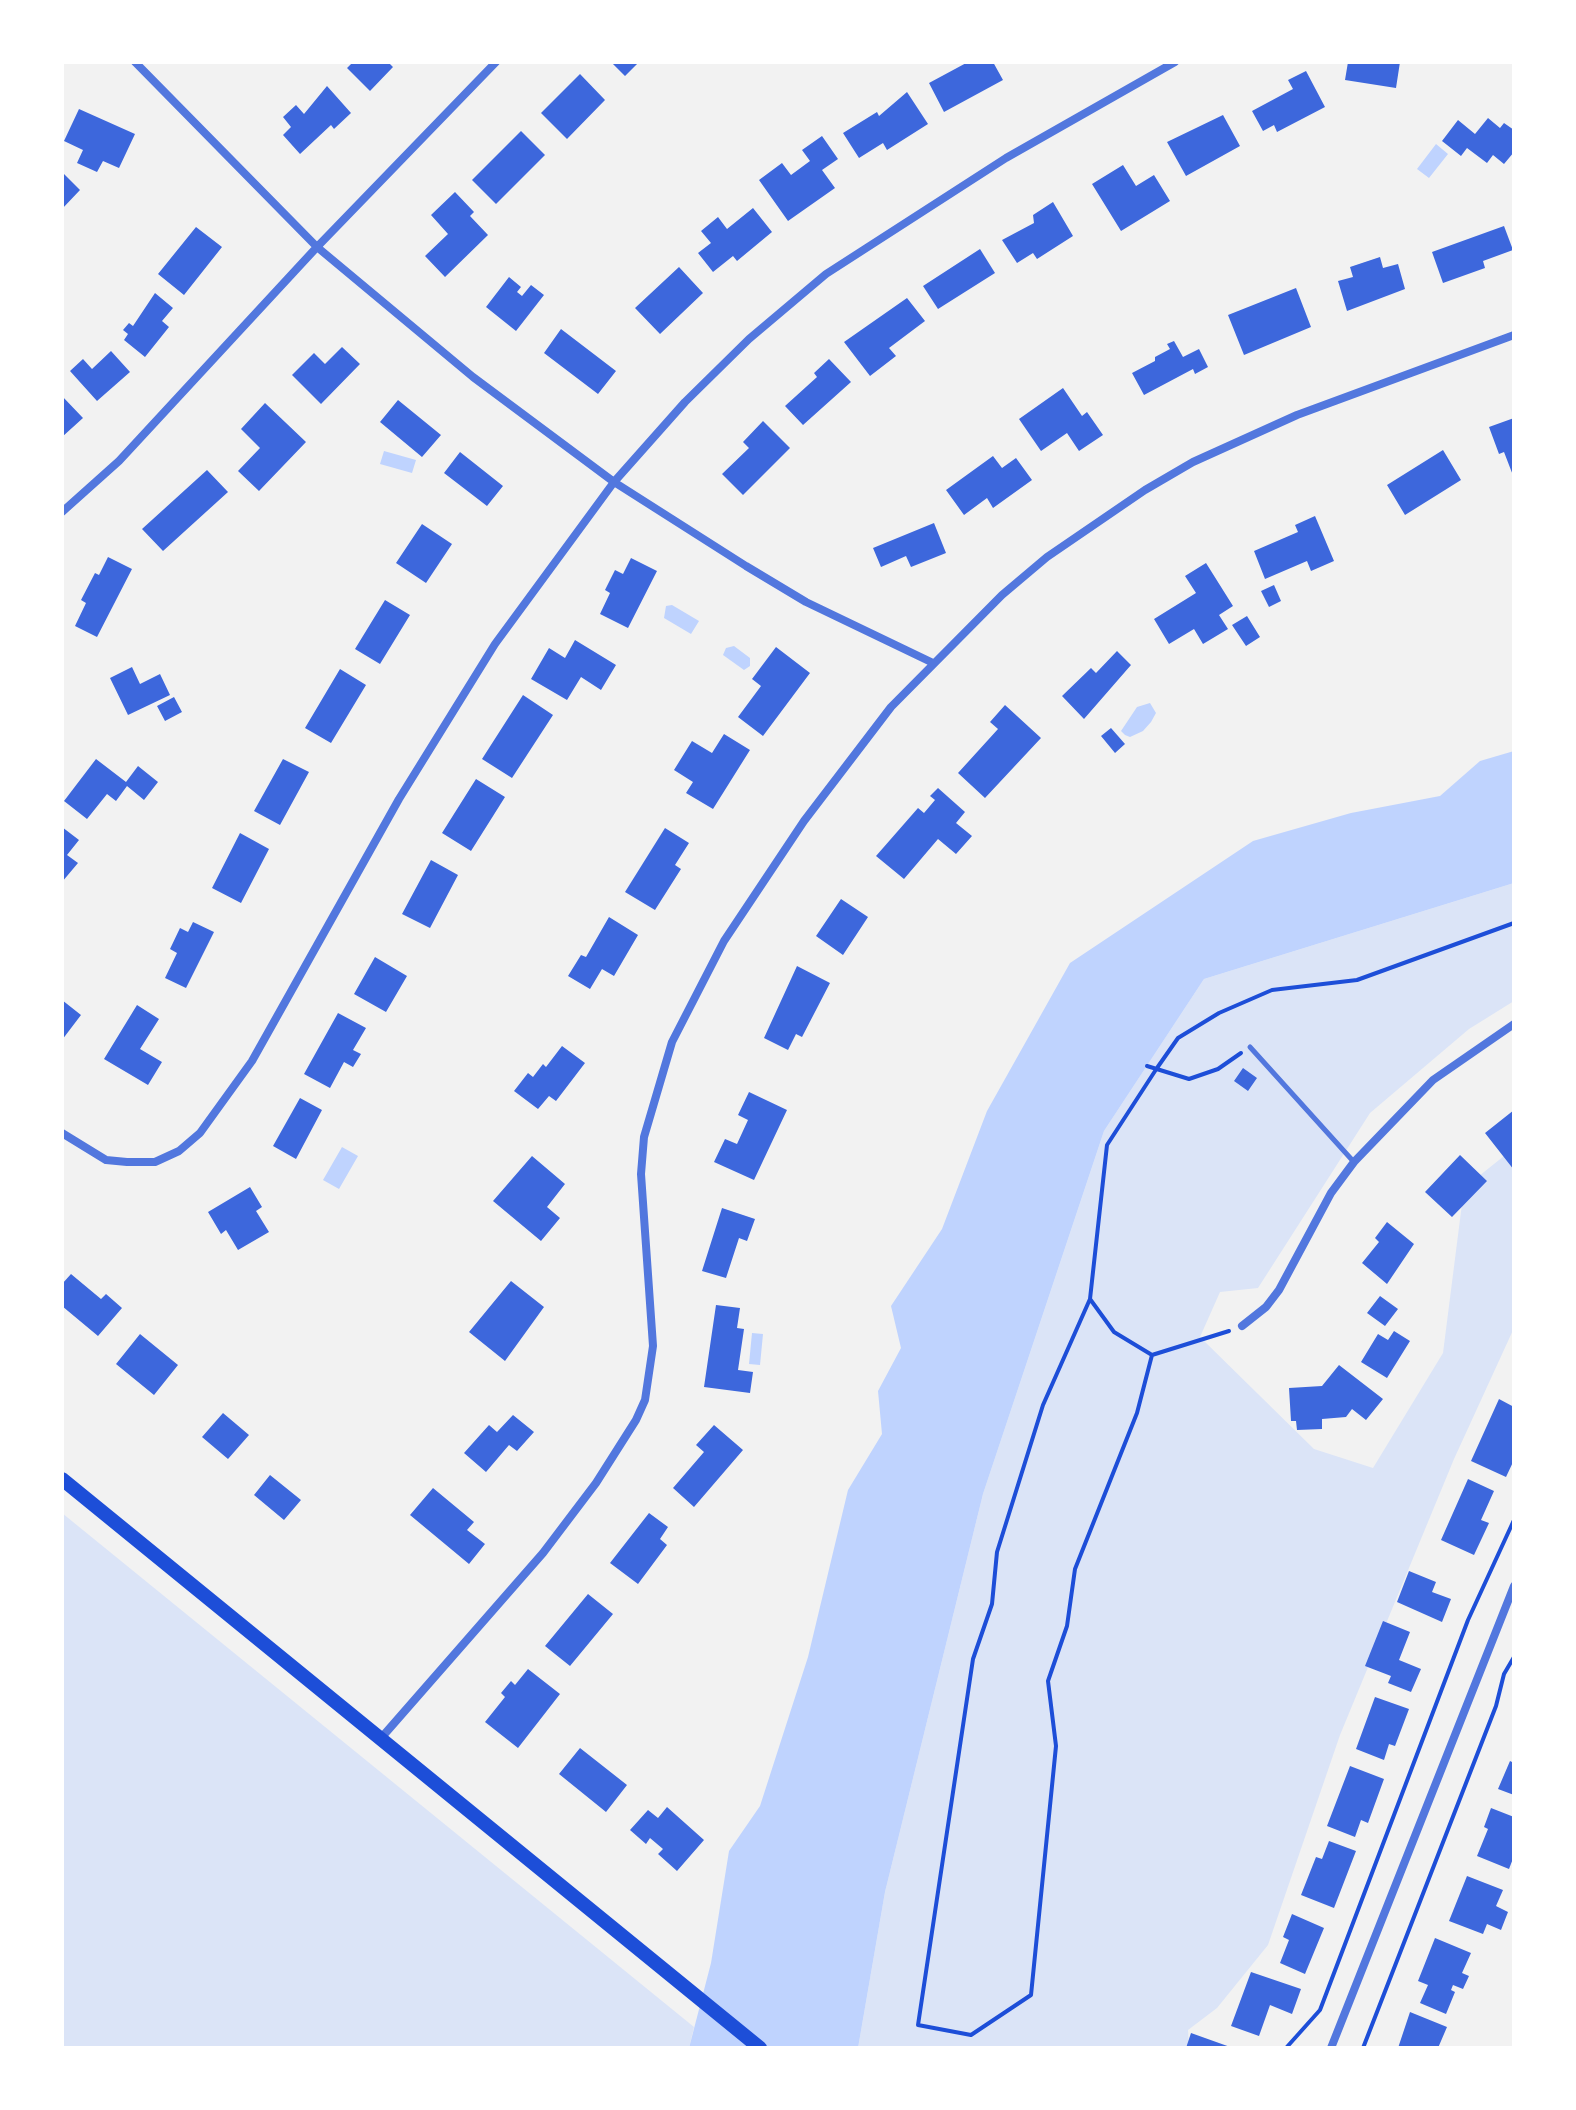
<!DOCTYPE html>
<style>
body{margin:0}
#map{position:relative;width:1576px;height:2110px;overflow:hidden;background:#f2f2f2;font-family:Karla,sans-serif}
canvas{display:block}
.frame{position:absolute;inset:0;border:64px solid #fff;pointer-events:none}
</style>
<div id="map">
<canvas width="1576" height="2110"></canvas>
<div class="frame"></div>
</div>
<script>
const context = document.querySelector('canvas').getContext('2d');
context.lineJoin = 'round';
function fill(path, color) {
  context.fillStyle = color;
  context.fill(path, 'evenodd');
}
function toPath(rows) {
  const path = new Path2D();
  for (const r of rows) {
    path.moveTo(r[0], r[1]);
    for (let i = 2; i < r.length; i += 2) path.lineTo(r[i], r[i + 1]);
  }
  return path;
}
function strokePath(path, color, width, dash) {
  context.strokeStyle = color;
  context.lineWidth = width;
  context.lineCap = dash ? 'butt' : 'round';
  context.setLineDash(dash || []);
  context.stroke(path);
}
fill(toPath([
 [1514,883,1514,1001,1469,1029,1370,1113,1258,1288,1220,1292,1200,1337,1314,1449,1373,1468,1443,1353,1464,1188,1514,1148,1514,1328,1454,1459,1340,1735,1268,1945,1217,2008,1188,2030,1189,2048,858,2048,885,1892,983,1494,1104,1131,1204,979],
 [62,1513,694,2027,689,2048,62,2048]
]), '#dbe4f7');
fill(toPath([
 [1436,144,1448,154,1429,178,1417,169],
 [384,451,416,460,412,473,380,464],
 [672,605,699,621,691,634,664,618,666,606],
 [734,646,750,658,750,666,744,670,723,655,726,648],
 [1150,703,1156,713,1151,722,1143,731,1130,737,1125,735,1121,731,1137,707],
 [1514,751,1514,883,1204,979,1104,1131,983,1494,885,1892,858,2048,689,2048,711,1963,729,1851,760,1806,808,1657,848,1490,882,1434,878,1391,901,1348,891,1306,942,1229,987,1111,1070,963,1253,841,1351,813,1440,796,1480,761],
 [342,1147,358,1156,339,1189,323,1180],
 [752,1333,763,1334,760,1365,749,1364]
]), '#bfd3fe');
fill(toPath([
 [353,62,388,62,393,67,370,91,347,68],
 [611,62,639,62,625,76],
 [968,62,993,62,1003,80,944,112,929,83],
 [1348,62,1400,62,1396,88,1345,80],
 [1306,71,1325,107,1277,132,1274,125,1263,131,1252,111,1293,89,1288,80],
 [580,74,605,100,567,139,541,113],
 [327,86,351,113,334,129,331,125,300,154,283,135,291,127,283,117,296,105,304,114],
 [907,92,928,124,887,150,883,143,859,158,843,133,877,112,879,116],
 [79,109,135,134,119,168,103,161,97,172,77,163,83,150,64,141],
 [1223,115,1240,146,1186,176,1167,142],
 [1488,118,1500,128,1504,123,1514,130,1514,152,1504,164,1493,155,1487,163,1467,148,1461,156,1442,141,1458,120,1475,134],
 [521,131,545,155,496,204,472,180],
 [822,136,838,159,822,170,835,188,788,221,759,180,782,163,791,175,810,161,802,150],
 [1123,165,1136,186,1154,175,1170,201,1121,231,1092,184],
 [62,172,80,190,62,209],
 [455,192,474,212,470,216,488,235,445,277,425,256,448,234,431,215],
 [1053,202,1073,236,1037,259,1033,253,1017,263,1002,240,1034,223,1033,215],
 [753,208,772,232,737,261,733,256,713,272,698,253,711,243,701,231,718,217,727,229],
 [1504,226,1513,250,1483,261,1485,268,1443,283,1432,252],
 [196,227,222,247,184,295,158,274],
 [980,249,995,273,938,309,923,286],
 [1380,257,1383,268,1398,264,1405,289,1347,311,1338,281,1353,277,1350,267],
 [679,267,703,293,660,334,635,308],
 [509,277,521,287,517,292,522,296,531,285,544,295,516,331,486,307],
 [1296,288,1311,327,1244,355,1228,315],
 [155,293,173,308,162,321,169,327,145,357,124,340,128,334,123,330,129,323,133,326],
 [907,298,925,321,889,348,896,356,870,376,844,342],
 [561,329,616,371,598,394,544,353],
 [1174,341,1183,357,1199,349,1208,367,1195,374,1193,369,1144,395,1132,373,1155,361,1155,357,1170,349,1167,344],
 [342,347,360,364,321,404,292,375,314,353,325,364],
 [111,351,130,372,97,401,70,371,83,359,92,369],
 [829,359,851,382,803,425,785,406,817,377,814,373],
 [1063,388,1082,416,1087,412,1103,435,1079,451,1067,433,1041,451,1019,419],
 [62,396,83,418,62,437],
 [398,400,441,435,422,457,380,422],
 [265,403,306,442,259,491,238,471,260,448,241,429],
 [1514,418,1514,478,1504,452,1499,454,1489,427],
 [763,421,790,448,743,495,722,474,749,448,743,442],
 [1443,450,1461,480,1405,515,1387,485],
 [460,452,503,486,487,506,444,473],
 [993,456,1002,468,1016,458,1032,480,993,508,987,498,964,515,946,490],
 [207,470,228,492,163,551,142,529],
 [1315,516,1334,561,1311,571,1307,561,1265,579,1254,551,1298,532,1295,525],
 [934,523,946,553,911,567,906,556,881,567,873,548],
 [422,524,452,544,426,583,396,563],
 [108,557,132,569,97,637,75,626,86,603,81,600,95,573,99,575],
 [631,558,657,571,628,628,600,614,610,593,605,590,615,570,623,574],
 [1206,563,1233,606,1219,615,1228,629,1203,644,1194,629,1169,644,1154,619,1196,593,1185,576],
 [1274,585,1281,601,1269,607,1261,591],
 [385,600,410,615,380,664,355,649],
 [1247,616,1260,637,1246,646,1232,625],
 [575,640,616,665,601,690,581,677,567,700,531,679,549,648,565,658],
 [776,647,810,673,763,736,738,717,761,686,752,679],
 [1117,651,1131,665,1084,719,1062,696,1091,668,1096,673],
 [132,667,140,684,160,674,170,695,128,715,110,678],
 [340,669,366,685,331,743,305,728],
 [523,695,553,715,512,778,482,759],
 [174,697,182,712,165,721,157,706],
 [1005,705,1041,738,985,798,958,773,998,729,990,722],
 [1111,728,1125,744,1115,753,1101,736],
 [724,734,750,750,713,809,686,793,693,782,674,770,692,741,712,753],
 [96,759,126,782,138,766,158,782,144,800,127,786,116,801,107,794,87,819,64,801],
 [283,759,309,772,280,825,254,811],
 [476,779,505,797,471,851,442,833],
 [938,788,965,812,956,823,972,836,956,854,938,839,904,879,876,856,918,808,924,813,935,800,930,796],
 [62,827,79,840,67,855,78,863,62,882],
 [665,828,689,843,675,865,681,869,655,910,625,892],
 [240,833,269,849,241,903,212,888],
 [431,860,458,875,430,928,402,914],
 [841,899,868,917,843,955,816,936],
 [609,917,638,935,614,976,602,969,590,989,568,976,581,955,586,957],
 [193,922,214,932,186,988,165,978,177,953,170,949,180,928,188,932],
 [375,957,407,976,386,1012,354,994],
 [797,966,830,983,802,1037,796,1034,788,1050,764,1038],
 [62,1000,81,1015,62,1040],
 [137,1005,159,1019,140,1049,162,1062,148,1085,104,1059],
 [338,1013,366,1028,353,1050,361,1054,353,1067,344,1062,330,1088,304,1074],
 [562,1046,585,1063,556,1101,549,1096,538,1109,514,1091,528,1073,533,1077,543,1064,546,1067],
 [1243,1068,1257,1078,1248,1091,1234,1081],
 [749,1092,787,1110,754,1180,714,1162,725,1139,737,1144,748,1120,738,1115],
 [300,1098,322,1110,296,1159,273,1146],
 [1514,1110,1514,1170,1485,1133],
 [1460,1155,1487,1181,1452,1217,1425,1192],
 [532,1156,565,1184,547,1207,560,1218,541,1241,493,1201],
 [250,1187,262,1207,256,1211,269,1232,238,1250,226,1230,221,1234,208,1212],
 [722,1208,755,1219,747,1241,739,1238,726,1278,702,1271],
 [1387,1222,1414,1244,1387,1284,1362,1263,1379,1242,1375,1238],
 [71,1274,101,1299,106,1294,122,1308,98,1336,62,1306,62,1284],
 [511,1281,544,1307,505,1361,469,1332],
 [1380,1296,1398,1309,1385,1326,1367,1313],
 [716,1305,740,1308,737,1328,744,1329,738,1370,753,1372,750,1393,704,1387],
 [1394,1331,1410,1341,1387,1378,1361,1362,1378,1334,1388,1340],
 [140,1334,178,1365,154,1395,116,1364],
 [1339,1365,1383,1399,1366,1420,1352,1409,1346,1417,1322,1419,1322,1429,1297,1430,1296,1421,1291,1421,1289,1388,1322,1386],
 [1499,1399,1514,1407,1514,1460,1506,1477,1471,1461],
 [223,1413,249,1435,228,1459,202,1437],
 [513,1415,534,1432,517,1451,509,1445,486,1472,464,1453,489,1425,497,1432],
 [714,1425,743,1450,694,1507,673,1488,704,1452,696,1445],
 [270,1475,301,1500,284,1520,254,1495],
 [1468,1479,1494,1491,1481,1520,1489,1523,1474,1555,1441,1540],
 [433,1488,474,1522,467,1530,485,1544,469,1564,410,1515],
 [649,1513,668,1527,660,1539,667,1545,638,1584,610,1563],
 [1409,1571,1436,1582,1432,1592,1451,1599,1442,1622,1397,1602],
 [588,1594,613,1614,570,1666,545,1646],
 [1383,1621,1410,1632,1399,1660,1421,1669,1411,1692,1388,1683,1391,1676,1365,1666],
 [528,1669,560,1694,518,1748,485,1722,505,1697,501,1693,511,1681,515,1685],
 [1375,1697,1409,1709,1395,1746,1389,1744,1384,1760,1356,1749],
 [580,1748,627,1785,606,1812,559,1774],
 [1510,1761,1514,1763,1514,1795,1498,1789],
 [1350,1766,1384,1779,1368,1823,1361,1820,1355,1837,1327,1826],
 [667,1807,704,1840,677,1871,658,1854,663,1849,650,1838,646,1844,630,1830,648,1810,658,1818],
 [1491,1808,1514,1817,1514,1856,1509,1869,1477,1856,1488,1829,1484,1827],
 [1329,1841,1356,1851,1334,1908,1301,1895,1316,1857,1322,1859],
 [1467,1876,1503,1890,1496,1906,1508,1912,1501,1930,1487,1924,1483,1934,1449,1921],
 [1292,1914,1324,1928,1305,1974,1280,1963,1289,1940,1283,1937],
 [1435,1938,1471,1953,1462,1973,1469,1976,1463,1989,1453,1985,1451,1990,1455,1992,1446,2014,1420,2003,1428,1985,1418,1981],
 [1251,1972,1301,1989,1292,2014,1270,2005,1259,2036,1231,2026],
 [1410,2012,1447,2027,1438,2048,1398,2048],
 [1191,2033,1233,2048,1186,2048]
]), '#3d67dc');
strokePath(toPath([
 [1147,1066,1189,1079,1218,1069,1241,1053],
 [1090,1299,1043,1405,997,1552,992,1604,973,1659,918,2025,971,2035,1031,1995,1056,1746,1048,1681,1067,1626,1075,1569,1137,1413,1152,1355],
 [1229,1331,1152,1355,1114,1332,1090,1299,1107,1145,1157,1068,1178,1038,1219,1013,1272,990,1357,980,1514,923],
 [1286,2048,1320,2010,1468,1620,1514,1520],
 [1363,2048,1496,1706,1504,1674,1514,1657]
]), '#1d4ed8', 4);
strokePath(toPath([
 [1250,1047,1353,1161]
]), '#5277de', 5);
strokePath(toPath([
 [135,62,317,247,473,377,614,482,746,566,806,602,931,662],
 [62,512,119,461,317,247,496,62],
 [62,1133,106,1160,127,1162,155,1162,179,1151,200,1133,252,1061,399,799,495,644,614,482,685,402,749,339,826,274,1006,158,1175,62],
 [1242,1326,1266,1307,1279,1290,1331,1193,1354,1162,1433,1080,1514,1024],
 [382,1737,543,1553,596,1483,636,1420,645,1400,653,1346,641,1174,644,1137,672,1042,724,941,804,821,891,707,1002,595,1047,557,1145,490,1193,462,1297,415,1514,335],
 [1331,2048,1514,1586]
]), '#5277de', 8);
strokePath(toPath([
 [62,1479,760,2048]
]), '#1d4ed8', 14);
</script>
